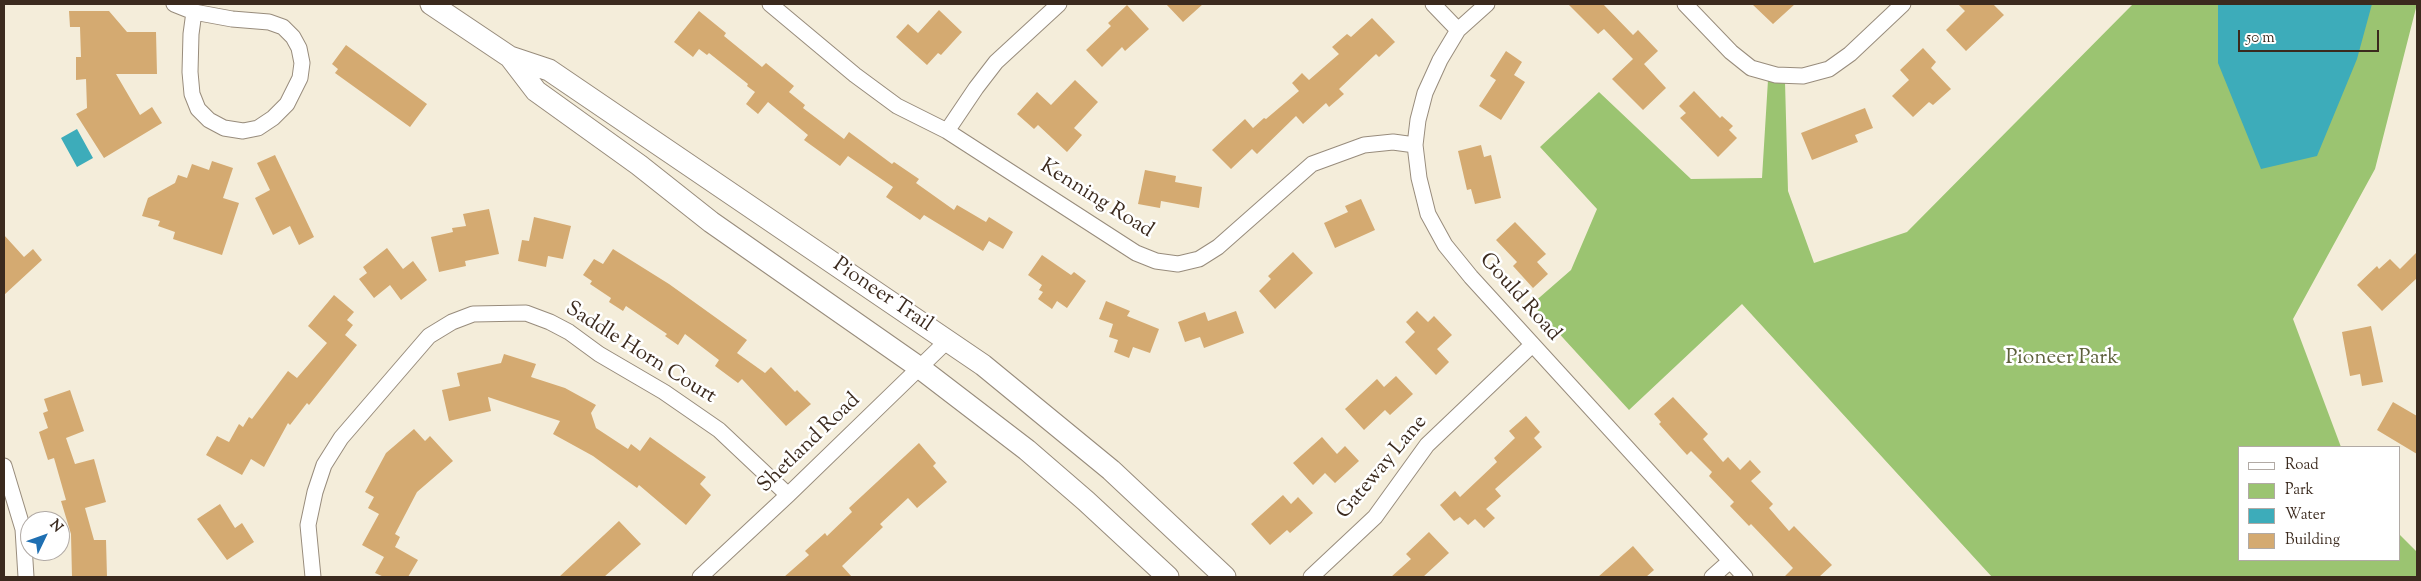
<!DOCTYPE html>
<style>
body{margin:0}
#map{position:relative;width:2421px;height:581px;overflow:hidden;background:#f4edda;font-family:"Sorts Mill Goudy",serif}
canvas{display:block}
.frame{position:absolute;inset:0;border:5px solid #3b2a1e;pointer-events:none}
.legend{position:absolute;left:2238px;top:446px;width:162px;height:115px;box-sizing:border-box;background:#fff;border:1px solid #b1aaa5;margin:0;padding:6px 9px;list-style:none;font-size:15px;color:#3b2a1e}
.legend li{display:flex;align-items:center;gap:10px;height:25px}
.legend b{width:25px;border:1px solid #b1aaa5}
.north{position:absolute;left:20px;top:511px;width:50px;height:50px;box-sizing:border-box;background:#fff;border:1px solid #b1aaa5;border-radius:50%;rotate:48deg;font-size:14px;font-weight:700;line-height:20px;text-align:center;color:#3b2a1e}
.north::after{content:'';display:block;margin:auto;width:18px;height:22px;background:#1f6fb2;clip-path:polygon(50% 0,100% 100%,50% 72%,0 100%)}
.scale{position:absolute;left:2238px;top:30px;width:141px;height:22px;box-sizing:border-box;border:2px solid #3b2a1e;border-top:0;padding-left:6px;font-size:15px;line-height:18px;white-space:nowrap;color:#3b2a1e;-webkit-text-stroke:4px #fff;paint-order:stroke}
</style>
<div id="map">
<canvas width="2421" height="581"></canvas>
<div class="frame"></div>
<ul class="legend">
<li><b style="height:6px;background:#fff"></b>Road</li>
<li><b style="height:14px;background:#9bc471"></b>Park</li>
<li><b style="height:14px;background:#3dacba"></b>Water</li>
<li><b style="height:14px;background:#d4aa71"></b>Building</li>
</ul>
<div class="north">N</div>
<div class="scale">50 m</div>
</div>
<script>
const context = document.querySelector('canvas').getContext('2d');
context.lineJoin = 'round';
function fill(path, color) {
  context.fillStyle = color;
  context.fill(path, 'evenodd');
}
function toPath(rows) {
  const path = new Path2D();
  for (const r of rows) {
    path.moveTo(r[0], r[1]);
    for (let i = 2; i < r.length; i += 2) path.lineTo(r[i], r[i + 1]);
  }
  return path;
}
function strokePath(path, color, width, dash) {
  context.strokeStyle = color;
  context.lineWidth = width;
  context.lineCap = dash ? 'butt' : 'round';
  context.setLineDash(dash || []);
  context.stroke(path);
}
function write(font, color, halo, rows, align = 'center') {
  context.font = font + ' "Sorts Mill Goudy",serif';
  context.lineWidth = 5;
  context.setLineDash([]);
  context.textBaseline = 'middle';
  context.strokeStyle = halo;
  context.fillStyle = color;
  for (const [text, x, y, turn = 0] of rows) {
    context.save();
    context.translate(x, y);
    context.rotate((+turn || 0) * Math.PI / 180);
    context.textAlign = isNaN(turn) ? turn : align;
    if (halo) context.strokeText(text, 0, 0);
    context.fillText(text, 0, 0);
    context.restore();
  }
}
fill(toPath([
 [2133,4,2417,4,2375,169,2293,319,2341,447,2240,447,2240,560,2400,560,2400,535,2417,552,2417,577,1992,577,1742,304,1629,410,1532,304,1571,270,1597,209,1540,147,1599,92,1691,179,1762,178,1768,80,1785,82,1788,191,1814,263,1907,232]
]), '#9bc471');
fill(toPath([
 [2218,4,2372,4,2357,59,2317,156,2261,169,2218,63],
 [77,129,93,158,77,167,61,138]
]), '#3dacba');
fill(toPath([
 [1166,4,1203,4,1183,22],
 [1568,4,1603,4,1633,35,1638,30,1658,51,1644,64,1666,88,1643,110,1612,79,1633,59,1604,29,1598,34],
 [1752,4,1795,4,1773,24],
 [1958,4,1993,4,2004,15,1966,51,1946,30,1965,11],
 [1127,5,1149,29,1125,51,1122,47,1102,67,1086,50,1111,26,1108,23],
 [939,10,962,32,941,55,938,53,927,65,896,37,908,24,918,33],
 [69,11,109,11,127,32,156,32,157,74,116,74,140,115,152,107,162,123,104,158,76,114,87,108,86,79,76,80,76,57,81,57,80,27,70,27],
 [699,11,726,33,724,36,762,67,766,63,794,86,789,92,805,105,803,108,844,139,849,132,892,164,894,162,919,179,916,183,954,210,957,205,986,222,989,217,1013,232,1003,249,989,241,983,251,924,215,920,220,886,197,893,187,848,156,840,166,804,140,808,135,768,102,758,114,746,104,755,92,747,86,748,84,709,53,707,55,699,49,693,57,674,42],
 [1372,18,1395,42,1379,57,1376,54,1339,89,1344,94,1329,107,1326,103,1303,124,1296,116,1257,154,1252,149,1231,169,1212,150,1245,119,1253,128,1264,118,1266,119,1299,91,1292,83,1302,73,1309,80,1339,54,1332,47,1347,34,1351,37],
 [346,45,427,104,410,127,335,73,338,69,332,64],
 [1923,48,1936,62,1931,68,1951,89,1933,105,1929,102,1913,117,1892,96,1909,80,1900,70],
 [1506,51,1522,62,1514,75,1525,82,1501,120,1479,106,1496,80,1490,76],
 [1075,80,1098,102,1074,128,1082,135,1067,152,1038,125,1034,129,1017,114,1037,92,1051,105],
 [1694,91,1720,118,1722,116,1733,126,1729,130,1737,138,1718,157,1680,118,1686,113,1679,106],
 [1865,108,1873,128,1855,135,1858,142,1812,160,1801,133],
 [1481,145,1484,157,1491,155,1501,198,1475,204,1471,189,1467,190,1458,151],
 [275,155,314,237,299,245,290,226,273,235,255,198,270,190,257,163],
 [212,161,233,168,223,198,239,203,222,255,173,239,175,232,158,226,160,221,142,216,148,198,175,183,178,175,187,178,192,164,209,170],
 [1145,170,1176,176,1175,182,1202,187,1199,208,1161,201,1160,208,1138,204],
 [1361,199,1375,230,1335,248,1324,223,1348,212,1345,206],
 [489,209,499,254,465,261,466,266,439,272,431,237,453,232,452,228,466,226,463,214],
 [534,217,571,226,563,259,548,256,546,267,518,261,522,240,529,241],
 [1515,222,1546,254,1537,262,1548,274,1533,288,1513,266,1517,262,1496,240],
 [4,235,24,257,33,249,42,260,4,295],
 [387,248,403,269,413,261,427,280,401,300,390,285,374,298,359,279,367,273,363,267],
 [613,249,669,284,747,340,737,353,765,373,771,367,795,392,797,390,811,404,786,426,742,379,738,383,715,366,719,360,685,334,678,345,665,336,667,334,626,306,623,311,609,302,611,298,590,284,592,281,583,275,594,259,603,264],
 [1293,252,1313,273,1275,309,1259,291,1271,279,1268,276],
 [2417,252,2417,278,2382,311,2357,285,2377,266,2379,269,2390,259,2400,269],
 [1042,255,1071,275,1074,272,1086,281,1067,308,1057,301,1052,309,1038,299,1043,292,1039,290,1042,285,1028,275],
 [334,295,354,312,347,320,353,325,345,335,357,345,309,405,307,403,290,425,288,423,264,467,251,459,242,475,206,455,217,436,229,442,239,424,243,427,249,417,252,419,288,371,297,378,327,343,308,326],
 [1106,301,1130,311,1127,316,1159,329,1150,353,1133,347,1129,358,1114,352,1118,340,1109,337,1113,324,1099,319],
 [1236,311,1244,333,1204,348,1200,337,1185,342,1178,322,1205,312,1208,321],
 [1417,311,1428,322,1434,316,1452,335,1437,349,1449,362,1436,375,1405,342,1415,332,1406,322],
 [2371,326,2383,382,2362,386,2360,374,2350,376,2342,332],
 [504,354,536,364,531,377,565,388,596,405,591,413,596,428,628,449,631,444,640,451,650,437,706,477,700,484,711,495,686,525,639,485,637,488,593,456,553,434,560,421,488,397,491,411,449,421,442,390,460,386,457,373,501,363],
 [1396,376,1413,394,1390,415,1385,410,1364,430,1345,409,1377,379,1384,387],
 [70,390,84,431,66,438,75,464,94,459,106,502,85,508,94,540,106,540,107,577,72,577,71,534,61,501,66,500,54,458,48,460,39,432,48,428,43,413,48,411,44,399],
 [1673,397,1708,434,1703,439,1723,462,1728,457,1740,470,1750,460,1761,472,1751,481,1773,504,1769,508,1789,531,1794,526,1832,565,1819,577,1784,577,1793,568,1751,524,1749,526,1730,506,1734,502,1709,476,1712,472,1691,451,1687,455,1659,424,1661,422,1654,414],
 [2393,402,2417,416,2417,454,2377,430],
 [1526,416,1540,432,1534,438,1542,447,1495,489,1501,496,1486,509,1495,518,1484,528,1475,519,1468,525,1460,517,1454,521,1440,505,1455,491,1460,497,1497,462,1494,458,1515,438,1509,431],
 [414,429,425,441,430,436,453,461,417,492,395,534,400,537,395,547,418,560,408,577,384,577,375,573,384,557,362,545,379,514,368,508,374,497,365,492,386,453],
 [1322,437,1337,454,1345,446,1359,461,1335,483,1325,473,1313,485,1293,463],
 [919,443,936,463,933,466,947,482,917,508,908,498,880,524,883,527,842,566,852,577,784,577,809,555,805,551,825,533,827,536,852,512,849,508],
 [1283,495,1291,504,1298,497,1313,513,1290,533,1287,530,1270,545,1251,524],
 [220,504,235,528,242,523,254,542,227,560,197,519],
 [619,521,641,544,604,577,559,577],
 [1429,532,1449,553,1423,577,1391,577,1411,559,1406,554],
 [1633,546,1654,570,1646,577,1598,577]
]), '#d4aa71');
const minor = toPath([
 [174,4,194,12,232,19,269,22,283,27,293,37,299,48,302,63,300,78,287,104,273,118,258,128,243,131,224,128,209,120,198,109,192,94,190,72,191,34,194,12],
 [770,4,855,75,897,106,947,131,1136,253,1156,261,1178,264,1199,259,1218,247,1312,164,1364,145,1393,142,1415,145],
 [1433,4,1458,30],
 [1487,4,1458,30,1440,60,1425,93,1418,120,1415,145,1419,178,1428,214,1445,245,1471,277,1745,577],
 [1685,4,1731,52,1751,68,1776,75,1803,76,1829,69,1850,54,1903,4],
 [947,131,976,88,996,62,1059,4],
 [4,466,23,529,26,577],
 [313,577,308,525,315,492,324,465,341,438,429,336,452,322,473,314,526,313,550,322,569,332,599,354,664,392,719,430,788,495],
 [700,577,788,495,948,340],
 [1311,577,1375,517,1427,445,1532,345],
 [1712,577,1730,561]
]);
const secondary = toPath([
 [431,4,510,57,549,70,983,365,1111,470,1225,577],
 [510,57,536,91,639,165,711,222,920,368,1027,450,1086,501,1168,577]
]);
strokePath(minor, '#988c7c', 17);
strokePath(secondary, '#988c7c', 23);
strokePath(minor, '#fff', 15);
strokePath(secondary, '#fff', 21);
write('21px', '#3b2a1e', '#fff', [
 ["Kenning Road",1096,200,32],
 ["Pioneer Trail",882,296,34],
 ["Gould Road",1519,298,48],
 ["Saddle Horn Court",640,354,32],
 ["Shetland Road",810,444,-44],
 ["Gateway Lane",1383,468,-50]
]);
write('21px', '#5d603b', '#fff', [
 ["Pioneer Park",2062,359]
]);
</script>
